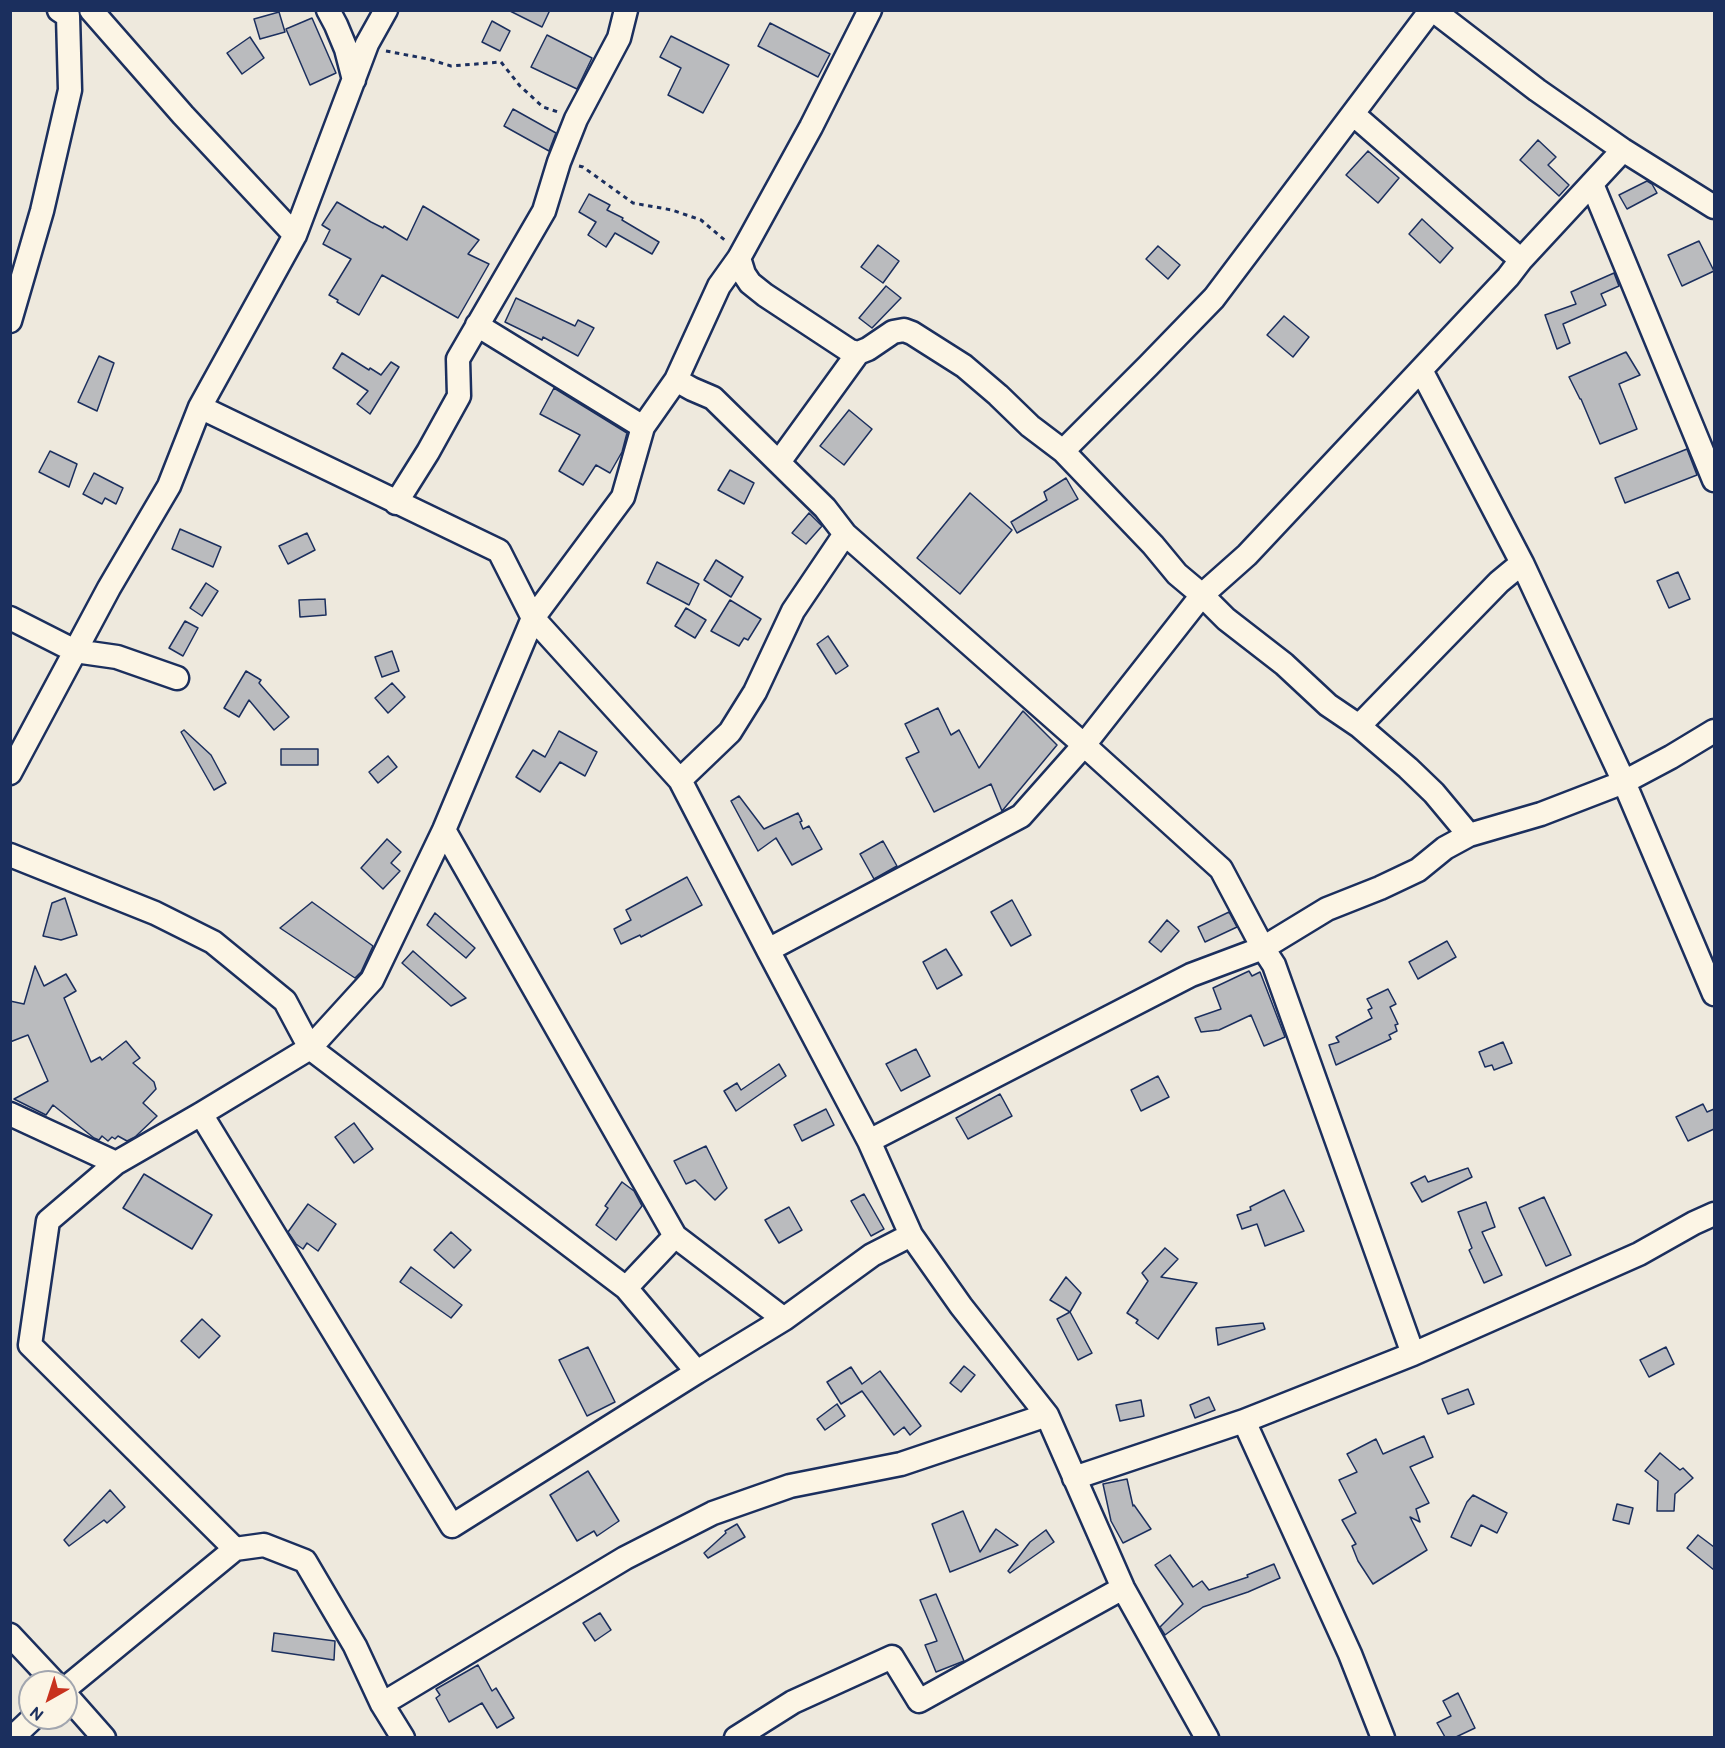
<!DOCTYPE html>
<style>
body{margin:0}
#map{position:relative;width:1725px;height:1748px;overflow:hidden;background:#eee9dd;font-family:"Balsamiq Sans",sans-serif}
canvas{display:block}
.frame{position:absolute;inset:0;border:12px solid #1b2f5e;pointer-events:none}
.north{position:absolute;left:18px;top:1670px;width:60px;height:60px;box-sizing:border-box;background:#fcf5e5;border:2px solid #a2a6af;border-radius:50%;rotate:219deg;font-size:16px;font-weight:700;line-height:24px;text-align:center;color:#1b2f5e}
.north::after{content:'';display:block;margin:auto;width:21px;height:27px;background:#c8321e;clip-path:polygon(50% 0,100% 100%,50% 72%,0 100%)}
</style>
<div id="map">
<canvas width="1725" height="1748"></canvas>
<div class="frame"></div>
<div class="north">N</div>
</div>
<script>
const context = document.querySelector('canvas').getContext('2d');
context.lineJoin = 'round';
function fill(path, color) {
  context.fillStyle = color;
  context.fill(path, 'evenodd');
}
function toPath(rows) {
  const path = new Path2D();
  for (const r of rows) {
    path.moveTo(r[0], r[1]);
    for (let i = 2; i < r.length; i += 2) path.lineTo(r[i], r[i + 1]);
  }
  return path;
}
function strokePath(path, color, width, dash) {
  context.strokeStyle = color;
  context.lineWidth = width;
  context.lineCap = dash ? 'butt' : 'round';
  context.setLineDash(dash || []);
  context.stroke(path);
}
const building = toPath([
 [508,10,550,10,542,27,508,10],
 [279,12,285,32,260,39,254,19,279,12],
 [312,18,336,73,310,85,286,29,312,18],
 [492,21,510,31,500,51,482,42,492,21],
 [770,23,830,54,818,77,758,46,770,23],
 [547,35,592,58,577,89,531,67,547,35],
 [671,36,729,65,703,113,668,95,681,68,660,57,671,36],
 [250,37,264,58,242,74,227,53,250,37],
 [513,109,556,133,549,151,504,126,513,109],
 [1538,140,1556,157,1548,165,1569,185,1559,196,1520,160,1538,140],
 [1368,151,1399,178,1378,203,1346,175,1368,151],
 [1647,181,1652,184,1657,193,1627,209,1619,195,1647,181],
 [589,194,610,205,607,210,623,218,622,220,659,242,652,254,615,233,606,247,588,235,596,222,579,212,589,194],
 [337,202,371,222,383,228,384,226,407,240,423,206,479,240,468,254,489,264,458,318,382,275,359,315,337,302,338,300,329,295,351,259,323,244,330,230,322,225,337,202],
 [1422,219,1453,248,1440,263,1409,234,1422,219],
 [1699,241,1714,271,1682,286,1668,255,1699,241],
 [878,245,899,261,883,283,861,267,878,245],
 [1158,246,1180,265,1168,279,1146,259,1158,246],
 [1614,273,1619,286,1601,294,1606,305,1563,324,1570,343,1557,349,1545,315,1576,304,1571,292,1614,273],
 [886,286,901,298,872,328,859,318,886,286],
 [516,298,575,326,578,320,594,328,578,356,543,337,542,340,505,322,516,298],
 [1284,316,1309,337,1293,357,1267,335,1284,316],
 [1626,352,1640,375,1619,384,1637,429,1600,444,1581,399,1580,399,1569,377,1626,352],
 [342,353,369,370,370,368,381,375,391,362,399,367,370,414,357,404,368,391,333,368,342,353],
 [99,356,114,363,97,411,78,402,99,356],
 [554,388,627,433,622,452,610,473,596,465,583,485,559,471,580,435,540,414,554,388],
 [849,410,872,429,844,465,820,446,849,410],
 [1687,449,1697,475,1625,503,1615,478,1687,449],
 [50,451,77,464,69,487,39,472,50,451],
 [730,470,754,483,744,504,718,490,730,470],
 [94,473,123,488,116,504,105,498,102,504,83,494,94,473],
 [1066,478,1078,499,1017,533,1011,522,1047,500,1044,492,1066,478],
 [970,493,1012,530,960,594,917,558,970,493],
 [809,513,822,526,806,544,792,533,809,513],
 [180,529,221,547,213,567,172,549,180,529],
 [307,533,315,550,288,564,279,546,307,533],
 [716,560,743,577,731,597,704,580,716,560],
 [657,562,699,584,689,605,647,583,657,562],
 [1678,572,1690,599,1669,608,1657,581,1678,572],
 [206,583,218,591,202,616,190,608,206,583],
 [325,599,326,615,300,617,299,600,325,599],
 [730,600,761,619,748,640,744,638,739,646,711,631,730,600],
 [686,608,706,620,695,638,675,626,686,608],
 [185,621,198,628,183,656,169,648,185,621],
 [828,636,848,666,836,674,817,644,828,636],
 [392,651,399,671,382,677,375,657,392,651],
 [246,671,261,680,259,683,289,717,274,730,249,700,239,717,224,708,246,671],
 [392,683,405,697,388,713,375,698,392,683],
 [938,708,951,735,959,730,979,768,1023,711,1057,745,1002,811,991,784,934,812,906,758,919,752,905,724,938,708],
 [184,730,211,755,226,783,214,790,181,732,184,730],
 [559,731,597,752,585,776,560,762,540,792,516,777,533,750,545,757,559,731],
 [281,749,318,749,318,765,281,765,281,749],
 [388,756,397,767,378,783,369,772,388,756],
 [739,796,764,829,798,813,802,821,800,822,803,829,809,826,822,849,792,865,776,838,758,851,731,801,739,796],
 [387,839,401,852,391,863,400,871,383,889,361,868,387,839],
 [883,841,897,866,874,879,860,854,883,841],
 [687,877,702,905,641,937,640,935,621,944,614,929,631,920,626,910,687,877],
 [65,898,77,935,61,940,43,936,52,903,65,898],
 [1012,900,1031,935,1011,946,991,912,1012,900],
 [312,902,373,946,361,972,355,978,280,928,312,902],
 [1229,912,1237,927,1205,942,1198,927,1229,912],
 [435,913,475,948,466,958,427,925,435,913],
 [1167,920,1179,931,1161,952,1149,942,1167,920],
 [1447,941,1456,957,1418,979,1409,962,1447,941],
 [946,949,962,975,937,989,923,962,946,949],
 [413,951,466,998,451,1006,402,963,413,951],
 [35,966,44,986,66,974,76,991,64,998,91,1062,100,1057,102,1060,126,1041,140,1058,133,1063,154,1082,156,1089,143,1103,157,1116,135,1137,127,1141,118,1136,115,1139,112,1137,108,1141,102,1136,99,1140,94,1138,53,1105,46,1115,14,1099,48,1081,28,1035,10,1042,10,1001,24,1004,35,966],
 [1249,971,1252,976,1260,972,1285,1037,1264,1046,1251,1015,1219,1030,1201,1032,1195,1018,1221,1009,1213,988,1249,971],
 [1388,989,1396,1004,1390,1007,1398,1024,1395,1025,1397,1031,1389,1035,1391,1039,1336,1065,1329,1045,1339,1042,1336,1037,1372,1018,1368,1010,1372,1008,1367,999,1388,989],
 [1503,1042,1512,1063,1494,1070,1492,1065,1485,1067,1479,1052,1503,1042],
 [916,1049,930,1076,901,1091,886,1064,916,1049],
 [779,1064,786,1076,736,1111,724,1091,737,1083,741,1090,779,1064],
 [1158,1076,1169,1097,1141,1111,1131,1090,1158,1076],
 [1000,1094,1012,1116,968,1139,956,1118,1000,1094],
 [1703,1104,1707,1112,1714,1109,1714,1129,1688,1141,1676,1117,1703,1104],
 [826,1109,834,1125,802,1141,794,1125,826,1109],
 [354,1123,373,1149,354,1163,335,1137,354,1123],
 [706,1146,727,1188,715,1200,695,1180,686,1184,674,1161,706,1146],
 [1468,1168,1472,1177,1422,1202,1411,1183,1425,1176,1428,1182,1468,1168],
 [144,1174,212,1215,192,1249,123,1208,144,1174],
 [622,1182,634,1191,642,1206,616,1240,596,1225,608,1208,605,1206,622,1182],
 [1284,1190,1304,1231,1265,1246,1257,1224,1242,1229,1237,1215,1251,1210,1250,1207,1284,1190],
 [864,1194,884,1229,871,1236,851,1201,864,1194],
 [1544,1197,1571,1255,1546,1266,1519,1208,1544,1197],
 [1486,1202,1495,1227,1482,1232,1502,1275,1484,1283,1469,1250,1472,1248,1458,1212,1486,1202],
 [308,1204,336,1224,318,1251,307,1243,303,1249,296,1244,288,1232,308,1204],
 [789,1207,802,1230,779,1243,765,1220,789,1207],
 [451,1232,471,1250,454,1268,434,1250,451,1232],
 [1165,1248,1178,1259,1161,1277,1197,1283,1158,1339,1136,1323,1138,1320,1127,1313,1148,1281,1142,1273,1165,1248],
 [411,1267,462,1305,451,1318,400,1282,411,1267],
 [1066,1277,1081,1293,1070,1312,1050,1300,1066,1277],
 [1070,1312,1092,1353,1078,1360,1057,1319,1070,1312],
 [202,1319,220,1336,199,1358,181,1341,202,1319],
 [1263,1323,1265,1329,1218,1345,1216,1328,1263,1323],
 [588,1347,615,1402,587,1416,559,1360,588,1347],
 [1666,1347,1674,1364,1649,1377,1640,1360,1666,1347],
 [964,1366,975,1375,961,1392,950,1383,964,1366],
 [851,1367,862,1384,880,1371,921,1426,910,1435,904,1427,894,1435,862,1391,841,1404,827,1382,851,1367],
 [1468,1389,1474,1404,1448,1414,1442,1399,1468,1389],
 [1209,1397,1215,1410,1195,1418,1190,1405,1209,1397],
 [1141,1400,1144,1416,1120,1421,1116,1405,1141,1400],
 [837,1404,845,1416,825,1430,817,1419,837,1404],
 [1424,1436,1433,1457,1410,1467,1429,1503,1416,1509,1420,1522,1410,1517,1427,1550,1373,1584,1358,1561,1352,1546,1356,1544,1342,1520,1356,1513,1339,1480,1357,1472,1347,1454,1376,1439,1383,1454,1424,1436],
 [1660,1453,1680,1470,1683,1468,1693,1478,1675,1494,1674,1511,1657,1511,1658,1481,1645,1471,1660,1453],
 [588,1471,619,1521,597,1536,594,1531,577,1541,550,1495,588,1471],
 [1127,1479,1133,1506,1134,1505,1151,1529,1123,1543,1111,1521,1103,1484,1127,1479],
 [110,1490,125,1507,107,1523,104,1520,69,1546,64,1540,110,1490],
 [1473,1495,1507,1513,1497,1533,1481,1525,1471,1546,1451,1537,1467,1502,1473,1495],
 [1617,1504,1633,1508,1629,1524,1613,1520,1617,1504],
 [963,1511,980,1552,996,1529,1018,1545,950,1572,932,1524,963,1511],
 [737,1524,745,1537,708,1558,704,1553,726,1533,725,1531,737,1524],
 [1046,1530,1054,1542,1010,1573,1008,1571,1030,1542,1046,1530],
 [1698,1535,1714,1547,1714,1570,1687,1548,1698,1535],
 [1170,1555,1193,1587,1202,1581,1209,1590,1248,1577,1247,1575,1274,1564,1280,1578,1248,1592,1203,1607,1165,1635,1160,1627,1183,1604,1155,1565,1170,1555],
 [936,1594,964,1661,936,1672,925,1645,937,1641,920,1600,936,1594],
 [600,1613,611,1630,595,1641,583,1623,600,1613],
 [274,1633,335,1641,334,1660,272,1651,274,1633],
 [478,1665,492,1691,496,1688,514,1718,497,1728,482,1703,449,1722,436,1698,440,1695,436,1689,478,1665],
 [1458,1693,1475,1728,1456,1737,1445,1737,1437,1723,1451,1716,1443,1701,1458,1693]
]);
fill(building, '#babbbe');
strokePath(building, '#1b2f5e', 1.5);
const minor = toPath([
 [91,10,183,115,295,235],
 [328,10,336,25,346,49,354,80],
 [1433,10,1537,90,1623,150,1714,207],
 [1353,114,1521,260],
 [1592,184,1714,480],
 [739,258,744,274,750,283,765,295,850,351,858,353,868,349,893,332,904,330,912,333,964,366,998,395,1030,426,1063,451,1153,545,1177,574,1202,595,1226,619,1284,664,1328,705,1359,726,1408,768,1434,793,1469,835],
 [10,321,42,211,70,90,68,16,59,10],
 [477,325,643,427],
 [1421,370,1522,563,1624,782,1671,757,1714,731],
 [676,380,692,389,713,398,825,508,845,534,1084,745,1221,869,1263,948,1274,965,1413,1354],
 [200,407,499,551,533,618,680,780,768,950,869,1141,911,1235,961,1306,1047,1415,1123,1588,1207,1738],
 [1063,451,1148,366,1214,298,1431,10],
 [779,462,858,353],
 [396,503,428,452,459,396,458,359,544,211,559,162,576,119,619,38,626,10],
 [10,618,75,651,117,657,177,678],
 [1359,726,1499,582,1522,563],
 [10,773,109,588,169,486,200,407,295,235,367,44,386,10],
 [680,780,730,732,755,692,793,611,845,534],
 [444,830,675,1236,784,1319,872,1255,911,1235],
 [10,855,155,913,213,942,285,1001,310,1048,626,1288,697,1372,784,1319],
 [768,950,1021,816,1084,745,1202,595,1247,555,1508,277,1521,260,1623,150],
 [10,1114,116,1163],
 [201,1114,452,1526,697,1372],
 [869,1141,1191,975,1263,948,1327,909,1380,888,1418,870,1445,848,1469,835,1541,814,1624,782,1714,994],
 [626,1288,675,1236],
 [1074,1478,1244,1421],
 [10,1635,54,1682],
 [66,1688,235,1549],
 [66,1695,104,1738],
 [382,1704,625,1558,713,1513,790,1486,901,1464,1047,1415],
 [12,1738,33,1718],
 [403,1738,382,1704,355,1646,305,1561,264,1545,235,1549,30,1345,48,1221,116,1163,201,1114,310,1048,372,980,444,830,533,618,623,497,643,427,676,380,719,286,739,258,811,127,870,10],
 [736,1738,793,1702,892,1657,919,1701,1123,1588],
 [1383,1738,1350,1654,1244,1421,1413,1354,1639,1254,1694,1223,1714,1214]
]);
strokePath(minor, '#1b2f5e', 27);
strokePath(toPath([
 [386,51,428,59,451,66,501,62,520,86,543,107,558,112],
 [579,166,583,167,633,203,672,210,701,220,727,242]
]), '#1b2f5e', 3, [4.5, 4.5]);
strokePath(minor, '#fcf5e5', 22);
</script>
